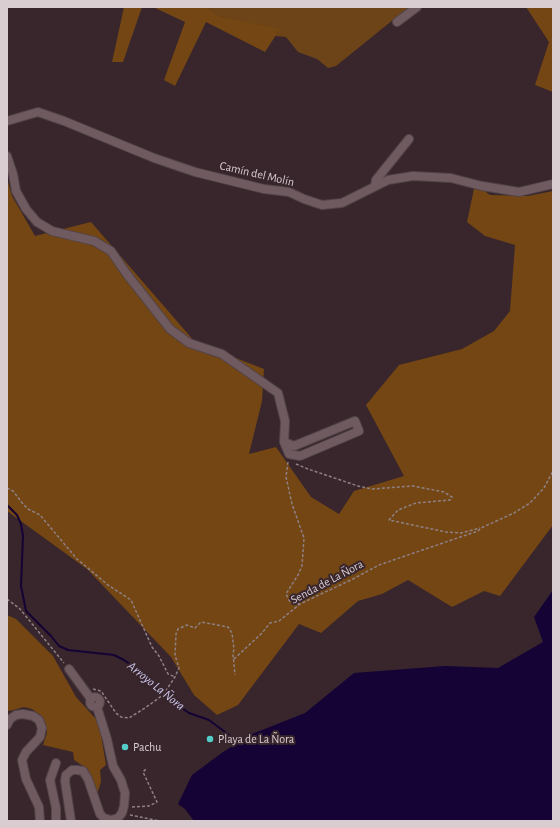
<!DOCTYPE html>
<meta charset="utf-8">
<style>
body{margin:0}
#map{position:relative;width:560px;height:828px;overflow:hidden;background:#38262c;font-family:"Alegreya Sans",sans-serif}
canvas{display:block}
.frame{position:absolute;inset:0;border:8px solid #d9cdd1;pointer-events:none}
</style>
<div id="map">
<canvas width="560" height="828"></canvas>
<div class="frame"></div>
</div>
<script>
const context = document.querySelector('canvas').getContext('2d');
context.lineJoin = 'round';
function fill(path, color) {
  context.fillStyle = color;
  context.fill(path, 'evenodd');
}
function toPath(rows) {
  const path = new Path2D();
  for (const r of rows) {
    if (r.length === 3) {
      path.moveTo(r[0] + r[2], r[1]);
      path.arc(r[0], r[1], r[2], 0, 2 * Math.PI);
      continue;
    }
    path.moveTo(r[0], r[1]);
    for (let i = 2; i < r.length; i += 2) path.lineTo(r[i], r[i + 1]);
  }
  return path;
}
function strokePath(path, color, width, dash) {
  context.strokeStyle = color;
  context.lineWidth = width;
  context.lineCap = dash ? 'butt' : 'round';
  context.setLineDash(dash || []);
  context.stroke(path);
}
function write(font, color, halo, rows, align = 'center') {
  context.font = font + ' "Alegreya Sans",sans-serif';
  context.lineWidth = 4;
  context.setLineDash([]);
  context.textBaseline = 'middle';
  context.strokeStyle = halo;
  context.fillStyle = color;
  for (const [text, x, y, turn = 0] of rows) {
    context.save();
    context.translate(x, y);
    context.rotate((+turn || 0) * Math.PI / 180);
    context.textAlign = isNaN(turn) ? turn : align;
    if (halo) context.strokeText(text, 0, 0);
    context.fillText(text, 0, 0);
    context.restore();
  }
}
fill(toPath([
 [208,7,409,7,336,66,328,68,317,59,298,52,286,37,275,36,278,32,219,16]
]), '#6c4417');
fill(toPath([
 [124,7,142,7,123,62,112,62],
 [153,7,208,7,219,16,280,29,265,52,206,22,175,86,164,80,185,22],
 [526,7,553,7,553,92,535,85,549,42],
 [7,178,12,196,35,236,91,222,195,342,264,369,262,401,249,454,276,447,311,497,339,514,354,491,404,476,366,405,399,365,462,349,494,331,510,311,515,245,485,236,467,222,475,184,490,195,528,196,553,191,553,525,500,596,484,591,452,607,408,580,382,594,358,601,321,633,299,624,238,705,217,715,194,695,171,657,87,569,7,511],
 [7,615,16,619,53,656,76,697,96,719,101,735,106,765,100,770,101,782,97,794,90,775,83,766,74,760,73,752,43,745,47,733,45,722,40,715,32,709,24,707,10,711,7,710]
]), '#734613');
fill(toPath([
 [553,590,553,821,194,821,185,809,178,804,192,775,223,752,252,734,305,713,354,673,445,666,498,668,543,642,534,617]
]), '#140334');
strokePath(toPath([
 [7,505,17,515,21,524,23,536,21,586,26,611,51,636,59,646,68,650,114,655,124,660,141,672,169,699,189,713,209,720,229,735,233,745]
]), '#140334', 2);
const minor = toPath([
 [397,22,417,7],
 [7,121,38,112,64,121,154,158,195,172,264,189,289,192,304,199,322,205,342,203,388,180,413,176,451,178,482,186,519,192,553,184],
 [7,156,13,174,16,191,26,209,37,222,52,231,94,241,111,251,126,273,170,329,189,343,222,354,278,393,285,421,284,442,289,454,300,456,359,431,355,421,294,446,284,442],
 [375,186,376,180,409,139],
 [69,669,91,699],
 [95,702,5],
 [7,725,10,719,16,715,23,714,33,716,39,720,42,728,40,737,26,752,22,760,26,779,39,807,40,821],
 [56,763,50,780,56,808,56,821],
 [71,821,65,781,66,775,72,770,77,770,83,771,88,779,100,814,104,818,111,820,118,818,122,813,124,806,125,793,121,780,113,766,107,739,97,707]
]);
strokePath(minor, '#524449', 10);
strokePath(toPath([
 [553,353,553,359],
 [288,462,286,477,292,504,304,538,302,566,298,575,286,594,290,602,300,604],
 [296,464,308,469,358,486,372,489,413,486,444,492,452,497,450,500,416,503,398,510,389,520,446,532,461,533,480,528],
 [7,488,13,491,23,504,28,509,40,515,77,559,108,585,131,600,152,647,159,656,168,674,175,677],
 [7,599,20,609,64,663],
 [234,659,262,633,270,623,279,621,300,604,353,579,379,565,478,531,481,528,514,513,530,503,544,488,553,471],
 [93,689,101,691,116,713,121,717,129,718,145,708,163,695,175,677,179,668,175,655,176,634,178,629,187,625,195,628,201,622,228,627,232,633,234,649,233,654,235,675],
 [132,807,149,806,157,802,143,772,146,769],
 [130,815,160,821]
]), '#8f8085', 1.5, [3, 2]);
strokePath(minor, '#6f5a60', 8);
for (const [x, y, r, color] of [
 [210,739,4,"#54cdc8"],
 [125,747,4,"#54cdc8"]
]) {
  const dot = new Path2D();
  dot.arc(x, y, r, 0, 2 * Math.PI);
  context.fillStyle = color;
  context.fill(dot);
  strokePath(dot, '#38262c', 1.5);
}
write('12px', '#d9cdd1', '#38262c', [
 ["Camín del Molín",257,174,13],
 ["Senda de La Ñora",327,582,-28]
]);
write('12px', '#d9cdd1', '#38262c', [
 ["Playa de La Ñora",218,739],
 ["Pachu",133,747]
], 'left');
write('italic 13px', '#cec9f1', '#38262c', [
 ["Arroyo La Ñora",156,686,39]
]);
</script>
